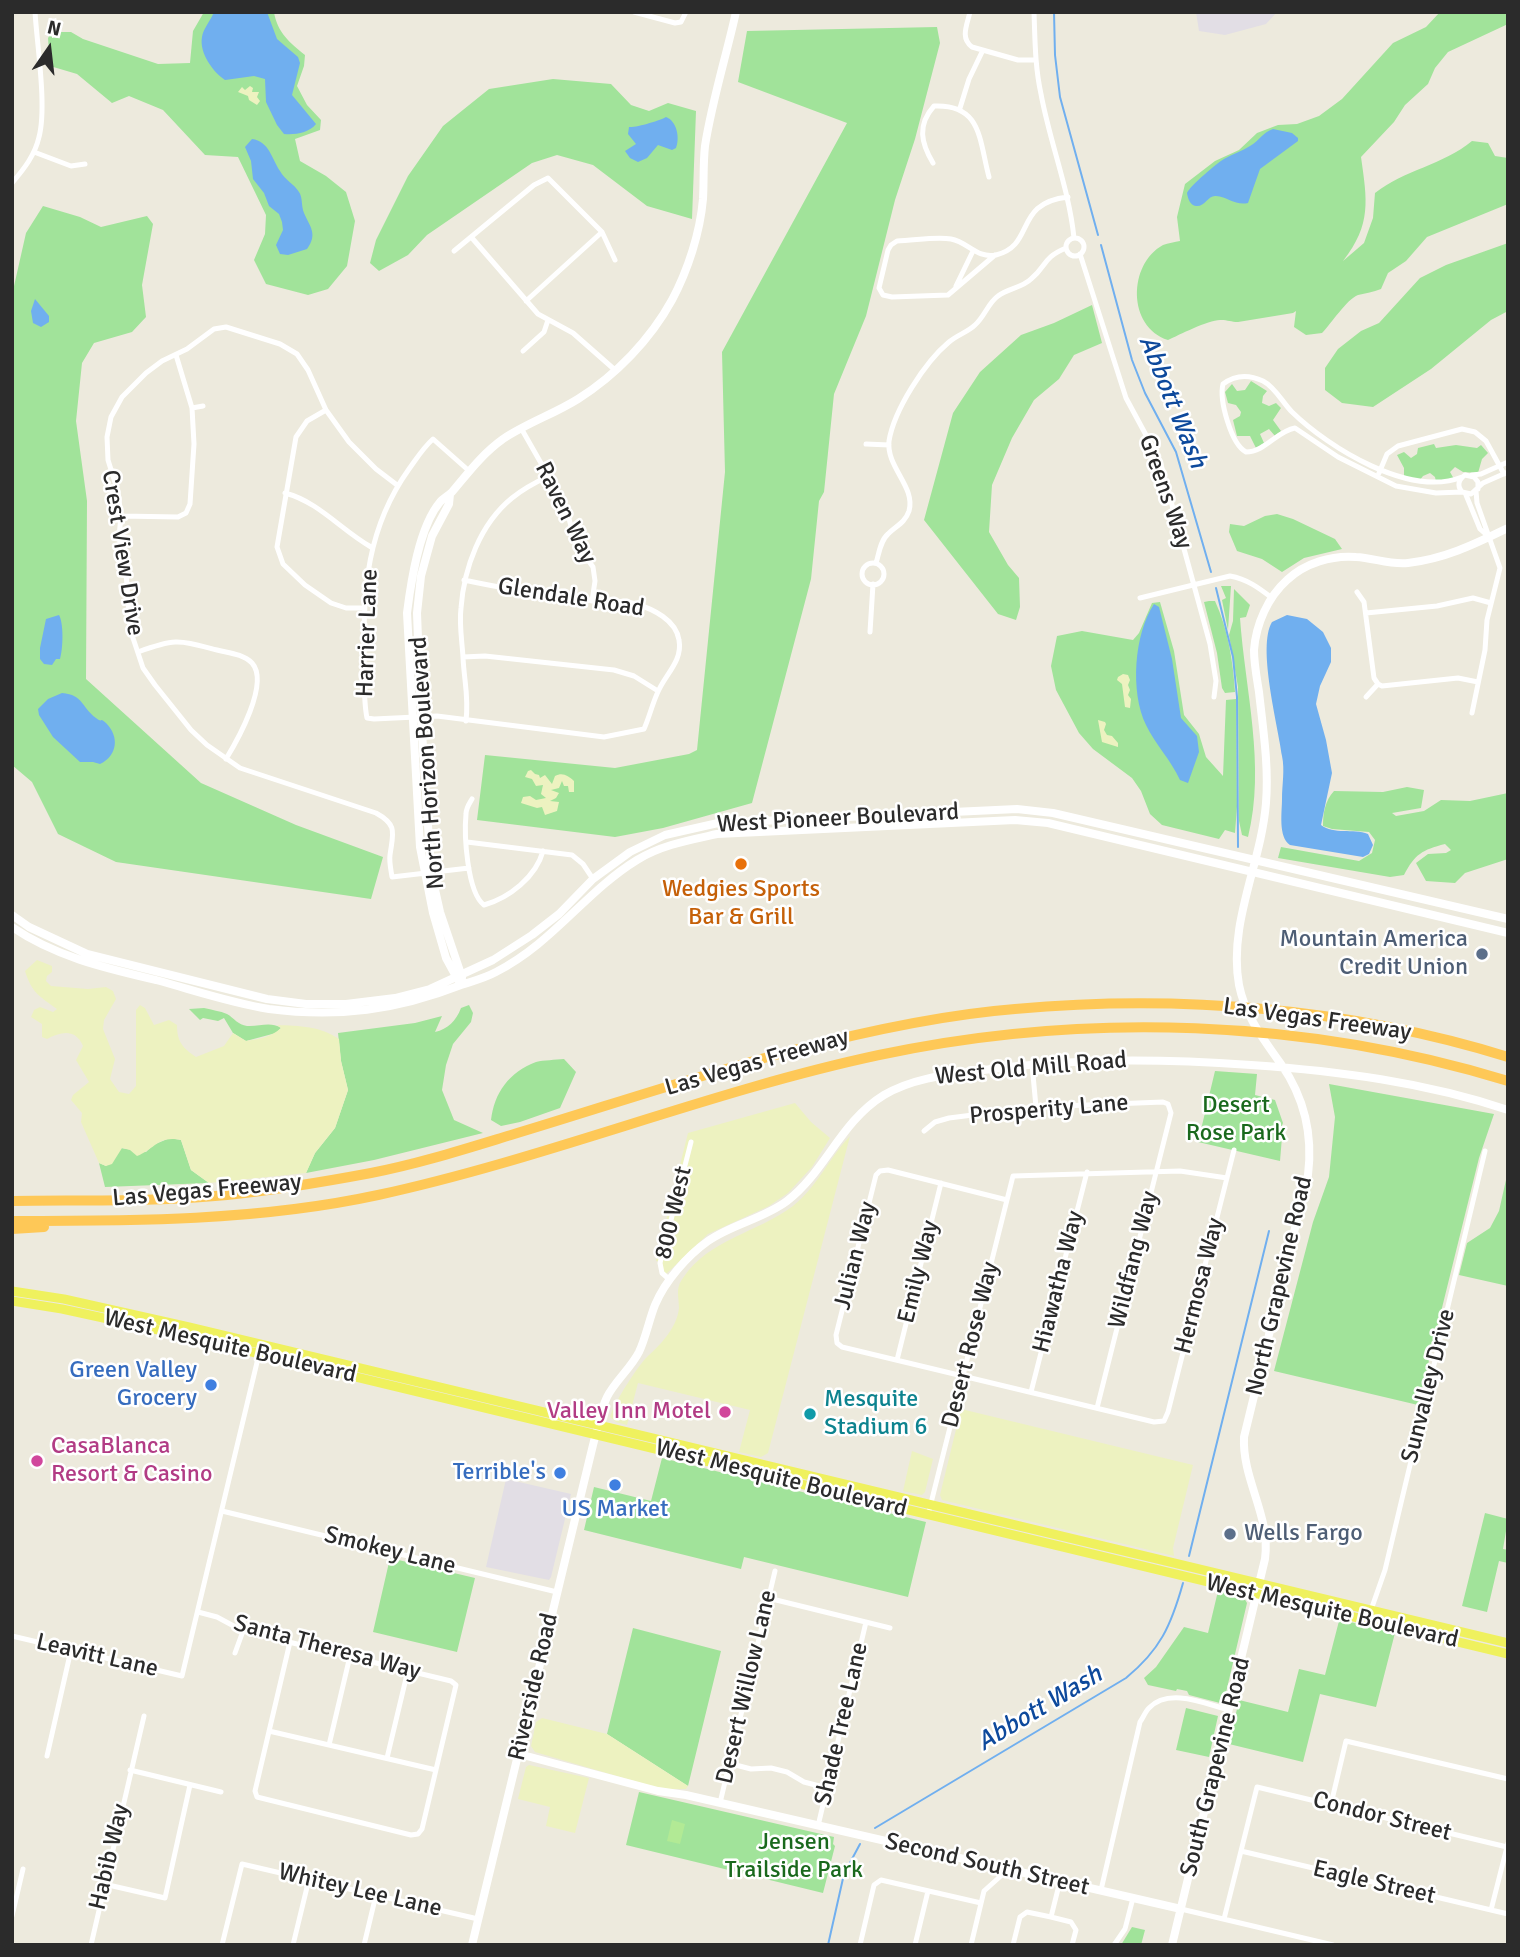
<!DOCTYPE html>
<html>
<head>
<meta charset="utf-8">
<style>
  body { margin:0 }
  #map { position:relative; width:1520px; height:1957px; overflow:hidden; background:#edeadd; font-family:Signika,sans-serif }
  canvas { display:block }
  .frame { position:absolute; inset:0; border:14px solid #2b2b2b; pointer-events:none }
  .north { position:absolute; left:14px; top:14px; width:70px; height:70px; -webkit-text-stroke:5px #fff; paint-order:stroke; rotate:14deg; font-size:19px; font-weight:700; line-height:28px; text-align:center; color:#2b2b2b }
  .north::after { content:''; display:block; margin:auto; width:24px; height:32px; background:#2b2b2b; clip-path:polygon(50% 0,100% 100%,50% 72%,0 100%) }
</style>
</head>
<body>
<div id="map">
<canvas width="1520" height="1957"></canvas>
<div class="frame"></div>
<div class="north">N</div>
</div>
<script>
const c = document.querySelector('canvas').getContext('2d');
c.lineJoin = 'round';
function paint(path, color) { c.fillStyle = color; c.fill(path, 'evenodd'); }
function strokePath(path, color, width, dash) { c.strokeStyle = color; c.lineWidth = width; c.lineCap = dash ? 'butt' : 'round'; c.setLineDash(dash || []); c.stroke(path); }
function drawText(font, color, halo, rows, align = 'center') {
  c.font = font + ' Signika,sans-serif'; c.lineWidth = 5; c.setLineDash([]); c.textBaseline = 'middle'; c.strokeStyle = halo; c.fillStyle = color; for (const [text, x, y, turn = 0] of rows) {
    c.save(); c.translate(x, y); c.rotate((+turn || 0) * Math.PI / 180); c.textAlign = isNaN(turn) ? turn : align; if (halo) c.strokeText(text, 0, 0); c.fillText(text, 0, 0); c.restore();
  }
}
const industrial = new Path2D(`
  M1196,12H1277L1266,24L1225,35L1199,31Z
  M506,1479L571,1494L551,1577L549,1580L486,1567Z`);
const green = new Path2D(`
  M204,12H274C277,32 290,43 305,55L304,66L297,86L307,105L321,120L320,130L295,139L300,161L326,176L346,192L355,221L347,266L328,289L308,295L266,284L254,260L265,234L266,215L238,157L205,155L163,110L129,96L112,103L77,74L50,66L48,38L52,32H71L83,39L158,64L190,63L193,31Z
  M1440,12H1508V24L1448,52L1435,68L1428,84L1405,105L1394,122L1361,157C1367,200 1372,224 1343,261L1364,243L1373,218L1375,193C1404,170 1443,165 1472,141L1488,143L1495,156L1508,158V204L1427,237L1406,261L1388,273L1381,289C1373,292 1366,293 1358,295C1347,299 1331,324 1322,333L1306,335L1294,327L1296,311L1293,313L1238,322C1231,322 1228,320 1221,320C1210,319 1179,335 1168,340C1127,327 1128,264 1163,245C1168,243 1175,242 1180,241L1177,217L1185,184L1215,161L1239,150L1257,133L1278,125L1297,124L1319,116L1342,99L1393,43L1426,27Z
  M937,27L940,43L915,139L895,200L866,316L834,394L824,492L819,501L811,579L752,803L663,828L615,837L477,820L485,755L615,768L689,754L697,750L725,472L722,352L847,123L738,82L747,31Z
  M553,79L611,84L631,105L649,111L668,103L696,111L692,219L647,206L593,165L557,155L532,163L427,235L408,255L379,271L370,263L376,240L408,176L443,126L489,89Z
  M43,206L80,217L101,227L147,216L153,224L142,285L146,317L132,332L94,343L82,363L76,421L87,501L86,679L201,783L296,825L383,857L371,899L116,862L58,834L32,782L12,765V295L26,233Z
  M1508,243V311L1491,320L1431,369L1373,407L1342,403L1325,390V368L1338,349L1361,331L1379,323L1420,278L1446,265Z
  M1092,305L1102,343L1074,355L1059,379L1034,400L1012,438L992,485L989,532L1008,565L1019,578L1020,607L1016,620L998,614L924,520L953,413L980,372L1021,335L1054,323Z
  M1251,381L1267,391L1263,396L1262,403L1269,406L1276,403L1281,408L1273,420L1281,431L1275,436L1269,429L1260,434L1264,443L1256,448L1250,436H1237L1233,420L1240,416L1241,412L1236,405L1228,403L1225,392L1232,384L1237,391L1245,390Z
  M1434,444L1436,448L1456,445L1477,448L1481,445L1488,453L1482,459L1478,473L1463,472L1455,467L1450,472L1454,479L1436,482L1435,477L1430,473L1423,476L1420,480L1404,477V468L1397,455L1404,452L1411,458L1417,454L1418,448Z
  M1277,514L1293,519L1335,539L1342,549L1304,558L1282,572L1262,559L1237,551L1229,532L1230,524L1244,526L1265,516Z
  M1221,586H1231L1228,630L1222,600L1226,598Z
  M1234,589L1250,605L1246,617L1240,618C1245,690 1266,766 1248,837L1242,835L1239,821L1238,687L1229,635L1233,621Z
  M1209,601H1215C1228,629 1233,661 1235,692L1225,693L1222,688L1217,653L1204,602Z
  M1160,602L1174,651L1184,715L1199,734L1206,757L1223,776L1226,700L1236,699L1237,807L1235,833L1225,830L1219,839L1162,825L1150,814L1141,791L1132,778L1093,749L1079,733L1056,690L1051,666L1057,636L1082,631L1133,640L1139,633L1152,603Z
  M1407,787L1424,790L1421,808L1392,813L1396,816L1424,811L1441,800L1470,801L1508,793V859L1465,873L1455,883L1426,881L1416,863L1428,854L1446,853L1451,850L1445,844C1422,850 1415,854 1404,875L1390,877L1278,858L1281,847L1359,861L1372,853L1375,840L1369,832L1332,829L1323,826C1323,813 1325,801 1334,791L1383,792Z
  M469,1005L473,1013L471,1022L453,1044L446,1065L442,1090L454,1120L483,1133L374,1160L306,1173L315,1153L335,1128L348,1090L341,1061L338,1033L415,1023L442,1016L435,1032C448,1029 456,1021 461,1008Z
  M204,1008C212,1010 220,1011 227,1014C234,1018 238,1025 247,1026C259,1027 270,1021 281,1028L276,1033L246,1041L233,1033L224,1018L218,1021L203,1018L200,1020L189,1009Z
  M564,1059L576,1072L560,1108L520,1122L501,1126L491,1120C494,1093 509,1072 536,1062C544,1060 555,1060 564,1059Z
  M1215,1071L1257,1074L1255,1095L1275,1100L1283,1123L1280,1131L1282,1137L1280,1161L1198,1142Z
  M1329,1084L1494,1114L1479,1158L1418,1405L1274,1371L1313,1222L1329,1177L1335,1117Z
  M170,1138L181,1140L191,1170L209,1183L105,1187L99,1163L106,1166L121,1148L146,1152L153,1145Z
  M1508,1171V1286L1459,1275L1467,1243L1490,1228L1499,1211Z
  M662,1458L926,1522L908,1597L744,1557L741,1569L584,1530L594,1487L651,1501Z
  M1485,1513L1508,1519L1503,1549L1508,1550V1563L1499,1561L1487,1612L1462,1606Z
  M390,1558L475,1578L457,1652L373,1632Z
  M1218,1591L1244,1598L1247,1603L1224,1701L1220,1703L1189,1695L1187,1691L1177,1689L1176,1691L1148,1685L1144,1678L1156,1667L1184,1627L1208,1633Z
  M1342,1620L1395,1633L1376,1707L1320,1694L1303,1762L1229,1744L1239,1700L1288,1712L1299,1669L1325,1675L1339,1621Z
  M633,1628L721,1651L688,1786L607,1734Z
  M1186,1708L1218,1716L1209,1757L1176,1750Z
  M639,1792L834,1837L833,1844L835,1846L823,1893L626,1845Z
  M1132,1927L1145,1930L1141,1945H1121Z`);
const sand = new Path2D(`
  M250,86L253,88L252,92H259L257,97L260,101L257,105L249,100L248,96L238,92L242,87L245,90Z
  M1123,674L1128,675L1130,680L1128,685L1130,690L1128,695L1131,699L1130,708L1125,707L1122,684L1117,680L1118,677Z
  M1098,720L1105,722L1106,724L1104,730L1107,735L1112,736L1118,743V747L1102,742Z
  M531,770L535,774L539,775L540,778L545,775L552,784L555,776C563,772 568,776 574,781V792H569L568,786H564L562,781L559,788L551,790L559,793L556,798L550,801L559,802L557,811L545,815L542,807L537,808L521,803L523,797L530,796L536,800L546,798L541,794L543,785L536,786L532,779L525,777L528,771Z
  M37,960L52,966V972L47,976L46,981L51,986L88,989L106,987L113,991L116,999L104,1020L103,1029L115,1059L110,1079L119,1092L129,1094L136,1086V1010L140,1005L145,1008L154,1025L169,1020L177,1025C177,1042 183,1048 196,1057L224,1046L233,1033L246,1041C258,1039 272,1037 281,1028L277,1025C300,1026 320,1026 339,1039L341,1061L348,1090L335,1128L315,1153L306,1173L209,1183L191,1170L181,1140C158,1135 155,1149 137,1156L130,1150L122,1148L112,1164L106,1166L99,1163L81,1122L82,1113L71,1100L73,1095L89,1082L76,1060L83,1046C75,1028 61,1032 47,1039L42,1037V1024L31,1017L34,1010L40,1007L53,1012L57,1009C39,996 32,993 25,971Z
  M795,1103L811,1122L830,1138L812,1167L788,1193L769,1206L708,1234L664,1276L662,1262L656,1261L688,1133Z
  M850,1136L768,1453L761,1457L739,1452L750,1410L638,1383L627,1425L616,1422L610,1417L611,1414C615,1402 638,1365 648,1356C654,1350 660,1345 666,1337C672,1329 678,1319 679,1308C679,1296 675,1289 683,1278C709,1239 757,1233 793,1206C817,1187 829,1158 850,1136Z
  M961,1409L1193,1465L1173,1548L1174,1556L942,1500L940,1495Z
  M912,1451L933,1459L925,1492L922,1495L903,1491Z
  M542,1718L607,1734L688,1786L686,1789H661L535,1752L531,1746L536,1722Z
  M529,1765L589,1778L575,1833L546,1826L550,1807L518,1799L526,1767Z`);
const pitch = new Path2D(`
  M672,1820L685,1824L680,1844L667,1841Z`);
const water = new Path2D(`
  M214,12H267L277,39L298,57L300,63L292,95L316,124C309,133 295,135 284,134L277,125L266,102L265,79L254,76L225,80C213,72 199,53 202,37C203,29 211,20 214,12Z
  M666,117C677,121 680,138 676,148L672,150L658,145L647,158L638,162L630,158L625,151L636,144L628,134L629,127C635,128 662,120 666,117Z
  M1273,129L1292,133L1298,138V141L1260,169L1248,203C1236,206 1228,197 1216,196C1208,195 1205,207 1196,206C1190,205 1188,199 1187,193C1190,186 1217,163 1224,159C1233,154 1242,151 1250,146C1259,141 1263,132 1273,129Z
  M252,139C269,141 272,159 280,171C285,180 294,184 299,192C303,198 301,206 304,213C310,227 318,234 307,249L288,255L280,254L276,245L283,230L282,222L279,214L269,206L264,193L253,179L251,161L245,147Z
  M35,299L49,316V322L41,327L33,323L31,311Z
  M1154,604L1159,607L1172,659L1181,718L1197,736L1199,752L1188,783L1180,780C1171,760 1155,744 1146,725C1130,692 1134,634 1154,604Z
  M59,615C64,624 63,649 60,659H56L52,665L44,664L40,659V648L46,619Z
  M1287,615L1307,619L1323,632L1331,648V662L1320,686L1316,704L1326,740L1332,773L1321,825C1334,835 1353,828 1368,834L1373,845L1369,854L1363,857L1290,845C1278,837 1282,812 1282,799C1282,785 1285,770 1282,756C1278,725 1257,647 1272,622Z
  M62,693C84,695 81,707 96,718C104,724 98,716 106,723C120,737 117,756 100,764L93,762H80L53,737L39,715L38,709L48,699Z`);
const stream = new Path2D(`
  M1054,12L1055,55L1060,97L1098,235
  M1101,245L1132,360L1145,393L1176,452L1211,572
  M1216,588L1233,657L1237,697L1238,847
  M1189,1556L1269,1231
  M875,1828L1126,1678C1160,1650 1171,1626 1183,1583
  M828,1945L844,1874L860,1844`);
const street = new Path2D(`
  M634,12L675,23L681,22L686,12
  M970,12C967,25 960,38 972,47L1018,60H1035
  M1034,12C1035,40 1035,67 1041,94C1050,143 1069,189 1074,238
  M960,108L969,79L983,50
  M34,152L71,166L85,164
  M933,163C921,143 917,125 934,106C982,104 979,140 989,177
  M12,183C24,169 35,155 39,137C47,107 37,45 35,12
  M472,238L538,314L573,333L615,370
  M1066 247a9 9 0 1 1 18 0a9 9 0 1 1-18 0Z
  M454,251L534,185L548,178L602,232L615,260
  M1080,254L1126,398L1160,461L1210,644L1216,681L1214,697
  M995,255L948,295L892,297L883,295L879,288L888,250L891,245L897,241C913,241 935,236 951,239C968,242 977,259 996,255C1036,245 1013,203 1068,197
  M956,286L973,251
  M526,301L602,232
  M523,351L544,332L548,320
  M192,408L203,406
  M326,410L307,421L296,437L277,547L283,564L305,585L331,603L346,608H363
  M521,428L566,507L575,542L593,567L595,581L592,601
  M866,444L889,445
  M1379,473L1387,454L1398,446L1462,429L1475,432L1486,441L1504,474
  M1472,475L1481,474L1508,462
  M397,485L376,469L349,442L326,410L308,370L297,354L280,344L226,327L214,329L187,349L162,361L146,373L122,397L111,417L107,437L108,460L118,492L121,516L119,537L126,572L130,629L143,668L155,685L191,730L207,745L240,768L376,813C398,825 393,833 390,855C389,862 391,870 392,877L469,868
  M1478,489V482L1474,477L1465,475C1458,480 1457,486 1462,492L1471,494L1483,483L1508,472
  M1462,492L1436,493L1396,486L1338,457L1295,428C1277,431 1265,452 1246,452C1231,444 1219,400 1223,384C1235,375 1248,374 1263,381C1275,387 1283,403 1292,412C1329,448 1410,498 1462,477
  M285,493C319,502 341,530 371,547
  M1466,495L1480,529L1489,537
  M121,516L178,517L186,513L190,504L194,444L192,408L176,355
  M876,563C879,554 880,541 888,534C896,526 905,523 909,511C916,487 886,467 889,441C894,410 925,362 949,342C957,335 968,332 975,325C985,316 988,303 998,296C1008,288 1022,288 1031,279C1047,266 1042,258 1066,248
  M862 574a11 11 0 1 1 22 0a11 11 0 1 1-22 0Z
  M464,580C505,589 546,595 587,600C603,602 621,600 636,604C653,609 676,620 679,640C683,662 664,675 657,694C652,705 649,718 644,729L604,737L437,716L374,719L367,718C363,699 365,678 364,658C363,588 367,528 409,469C417,458 423,448 433,439L468,470
  M1357,592L1364,602L1374,678L1378,684L1366,697
  M1140,598L1230,576C1247,579 1259,588 1272,598
  M1366,613L1437,606L1473,598L1491,603
  M870,632L873,584
  M138,652C176,638 178,640 217,650C229,653 243,654 252,663C270,683 237,741 226,759
  M463,657L485,656L614,670L634,676L658,691
  M1378,684L1382,686L1458,678L1478,682
  M1472,713L1485,650L1487,620L1500,568L1477,503L1476,491
  M466,721C469,696 464,681 463,657C462,641 459,624 461,608C464,568 480,524 512,498C523,489 536,482 549,476
  M472,799C469,804 466,808 466,814C464,835 467,892 484,905C509,898 536,877 543,851
  M467,842L572,855L583,864L593,879
  M1032,1064L1036,1107
  M924,1131L935,1122L949,1118L1036,1107L1163,1102L1168,1104L1171,1113L1097,1408
  M1007,1200L888,1170L880,1171L876,1175L836,1335L837,1343L842,1347L1154,1422L1164,1421L1168,1412L1234,1150
  M670,1280L662,1273L660,1263L691,1142
  M897,1360L941,1183
  M1031,1392L1087,1172
  M222,1511L557,1592
  M928,1515L1013,1176L1180,1171L1227,1178
  M768,1598L890,1628
  M1371,1610L1385,1570L1485,1151
  M198,1612L217,1617L243,1631L451,1681L456,1685L422,1829L418,1834L411,1835L257,1797L255,1791L290,1642
  M12,1636L182,1676L259,1354
  M235,1653L243,1631
  M269,1731L436,1770
  M329,1745L350,1656
  M47,1756L71,1650
  M387,1758L408,1670
  M728,1763L751,1769L771,1768L787,1772L804,1782L827,1788
  M130,1770L221,1792
  M720,1803L775,1571
  M1331,1804L1346,1741L1508,1779
  M818,1826L866,1622
  M1241,1851L1508,1914
  M1060,1881L1051,1917L1071,1922L1076,1930L1072,1945
  M104,1884L165,1898L190,1785
  M1101,1890L1140,1722C1143,1718 1145,1712 1149,1708C1169,1687 1206,1704 1229,1710
  M1181,1909L1333,1945
  M1491,1910L1508,1843
  M12,1916L23,1869
  M1224,1919L1257,1787L1507,1847
  M91,1945L144,1716
  M222,1945L242,1864L478,1919
  M293,1945L309,1879
  M364,1945L376,1895
  M860,1945L874,1885L881,1880L981,1903
  M915,1945L928,1891
  M971,1945L984,1891L1003,1874L1005,1869
  M1013,1945L1020,1917L1027,1912L1051,1917
  M1114,1945L1125,1929L1133,1898`);
const secondary = new Path2D(`
  M450,494L449,504L432,536L421,576L417,613L421,716L431,872L440,912L462,977
  M12,915L29,927L87,954L267,999L306,1004H346L395,998L430,989L493,960L532,935L559,914L593,879L630,852L665,835L718,823L1017,809L1053,813L1508,919
  M12,927C56,957 105,968 156,980C193,990 231,1003 269,1009C338,1018 397,1010 461,985C473,981 485,978 496,972C553,943 585,892 637,860C661,845 690,840 717,834L1015,820L1048,823L1508,933
  M458,980L446,958L433,913L420,847L407,613C411,581 419,527 440,502C443,498 448,496 452,492C468,473 482,454 503,439C527,423 554,414 578,399C616,375 650,340 672,300C688,270 700,233 703,199C704,182 703,164 705,146C712,101 726,57 736,12
  M519,1754L658,1791L686,1795L1181,1909
  M472,1945L593,1445C597,1430 600,1411 607,1397C615,1381 631,1368 639,1352C646,1337 649,1320 655,1305C665,1281 687,1256 708,1241C732,1224 763,1219 787,1201C826,1171 840,1122 884,1095C916,1076 955,1074 991,1069C1079,1058 1163,1059 1251,1065C1338,1071 1425,1082 1508,1110
  M1172,1945L1265,1559C1271,1516 1242,1480 1244,1437L1308,1175C1313,1135 1304,1097 1281,1064C1264,1040 1245,1016 1239,985C1228,923 1261,865 1266,803C1269,766 1263,729 1259,692C1257,679 1254,664 1254,650C1256,624 1268,597 1287,580C1305,563 1332,555 1356,557C1374,558 1390,565 1408,563C1445,559 1475,544 1508,528`);
const primary = new Path2D(`
  M12,1291L64,1299L189,1327L1508,1643
  M12,1301L62,1309L177,1334L1508,1654`);
const highway = new Path2D(`
  M12,1201C83,1200 156,1202 227,1195C275,1190 323,1182 371,1173C418,1164 465,1149 511,1135C604,1107 696,1076 790,1051C863,1032 939,1015 1015,1009C1179,994 1351,1008 1508,1057
  M12,1221C134,1221 258,1221 378,1195C548,1158 710,1091 879,1055C1086,1011 1306,1019 1508,1081
  M12,1229L44,1227`);
const markers = [
  [741,864,7,"#e8710a"],
  [1482,954,7,"#5c6f8a"],
  [211,1385,7,"#3f7fe0"],
  [725,1412,7,"#d1479c"],
  [810,1414,7,"#0f9aa8"],
  [37,1461,7,"#d1479c"],
  [560,1473,7,"#3f7fe0"],
  [615,1485,7,"#3f7fe0"],
  [1230,1534,7,"#5c6f8a"]
];
const streetNames = [
  ["Greens Way",1165,492,71],
  ["Raven Way",565,513,64],
  ["Crest View Drive",122,553,81],
  ["Glendale Road",571,598,9],
  ["Harrier Lane",368,633,-88],
  ["North Horizon Boulevard",428,763,-94],
  ["West Pioneer Boulevard",838,819,-3],
  ["Las Vegas Freeway",1317,1020,8],
  ["Las Vegas Freeway",757,1063,-16],
  ["West Old Mill Road",1031,1069,-5],
  ["Prosperity Lane",1049,1110,-5],
  ["Las Vegas Freeway",207,1191,-5],
  ["800 West",674,1213,-77],
  ["Julian Way",856,1256,-76],
  ["Wildfang Way",1134,1260,-76],
  ["Emily Way",919,1272,-76],
  ["Hiawatha Way",1059,1282,-76],
  ["Hermosa Way",1200,1286,-76],
  ["North Grapevine Road",1280,1286,-77],
  ["Desert Rose Way",971,1345,-76],
  ["West Mesquite Boulevard",230,1347,13],
  ["Sunvalley Drive",1429,1386,-76],
  ["West Mesquite Boulevard",781,1479,14],
  ["Smokey Lane",390,1551,14],
  ["West Mesquite Boulevard",1332,1612,13],
  ["Santa Theresa Way",327,1648,15],
  ["Leavitt Lane",97,1656,13],
  ["Riverside Road",534,1687,-77],
  ["Desert Willow Lane",747,1687,-77],
  ["Shade Tree Lane",842,1724,-77],
  ["South Grapevine Road",1216,1767,-76],
  ["Condor Street",1382,1817,14],
  ["Habib Way",110,1857,-77],
  ["Second South Street",987,1865,13],
  ["Eagle Street",1374,1883,13],
  ["Whitey Lee Lane",360,1891,13]
];
const foodNames = [
  ["Wedgies Sports",741,890],
  ["Bar & Grill",741,918]
];
const serviceNames = [
  ["Mountain America",1468,940],
  ["Credit Union",1468,968],
  ["Wells Fargo",1244,1534,"left"]
];
const parkNames = [
  ["Desert",1236,1106],
  ["Rose Park",1236,1134],
  ["Jensen",794,1843],
  ["Trailside Park",794,1871]
];
const shopNames = [
  ["Green Valley",197,1371],
  ["Grocery",197,1399],
  ["Terrible's",546,1473],
  ["US Market",615,1510,"center"]
];
const cultureNames = [
  ["Mesquite",824,1400],
  ["Stadium 6",824,1428]
];
const hotelNames = [
  ["Valley Inn Motel",711,1412],
  ["CasaBlanca",51,1447,"left"],
  ["Resort & Casino",51,1475,"left"]
];
const waterNames = [
  ["Abbott Wash",1172,402,68],
  ["Abbott Wash",1040,1709,-31]
];
paint(industrial, '#e2dee5');
paint(green, '#a1e39a');
paint(sand, '#edf2c0');
paint(pitch, '#b2ea95');
paint(water, '#70afef');
strokePath(stream, '#70afef', 2);
strokePath(street, '#fff', 5);
strokePath(secondary, '#fff', 8);
strokePath(primary, '#eff15e', 9);
strokePath(highway, '#fec857', 10);
for (const [x, y, r, color] of markers) { const dot = new Path2D(); dot.arc(x, y, r, 0, 2 * Math.PI); c.fillStyle = color; c.fill(dot); strokePath(dot, '#fff', 2.5); }
drawText('24px', '#2b2b2b', '#fff', streetNames);
drawText('24px', '#c56008', '#fff', foodNames);
drawText('24px', '#4e5e75', '#fff', serviceNames, 'right');
drawText('24px', '#1a691d', '#fff', parkNames);
drawText('24px', '#366cbe', '#fff', shopNames, 'right');
drawText('24px', '#0d838f', '#fff', cultureNames, 'left');
drawText('24px', '#b23c85', '#fff', hotelNames, 'right');
drawText('italic 26px', '#0d499c', '#fff', waterNames);
</script>
</body>
</html>
